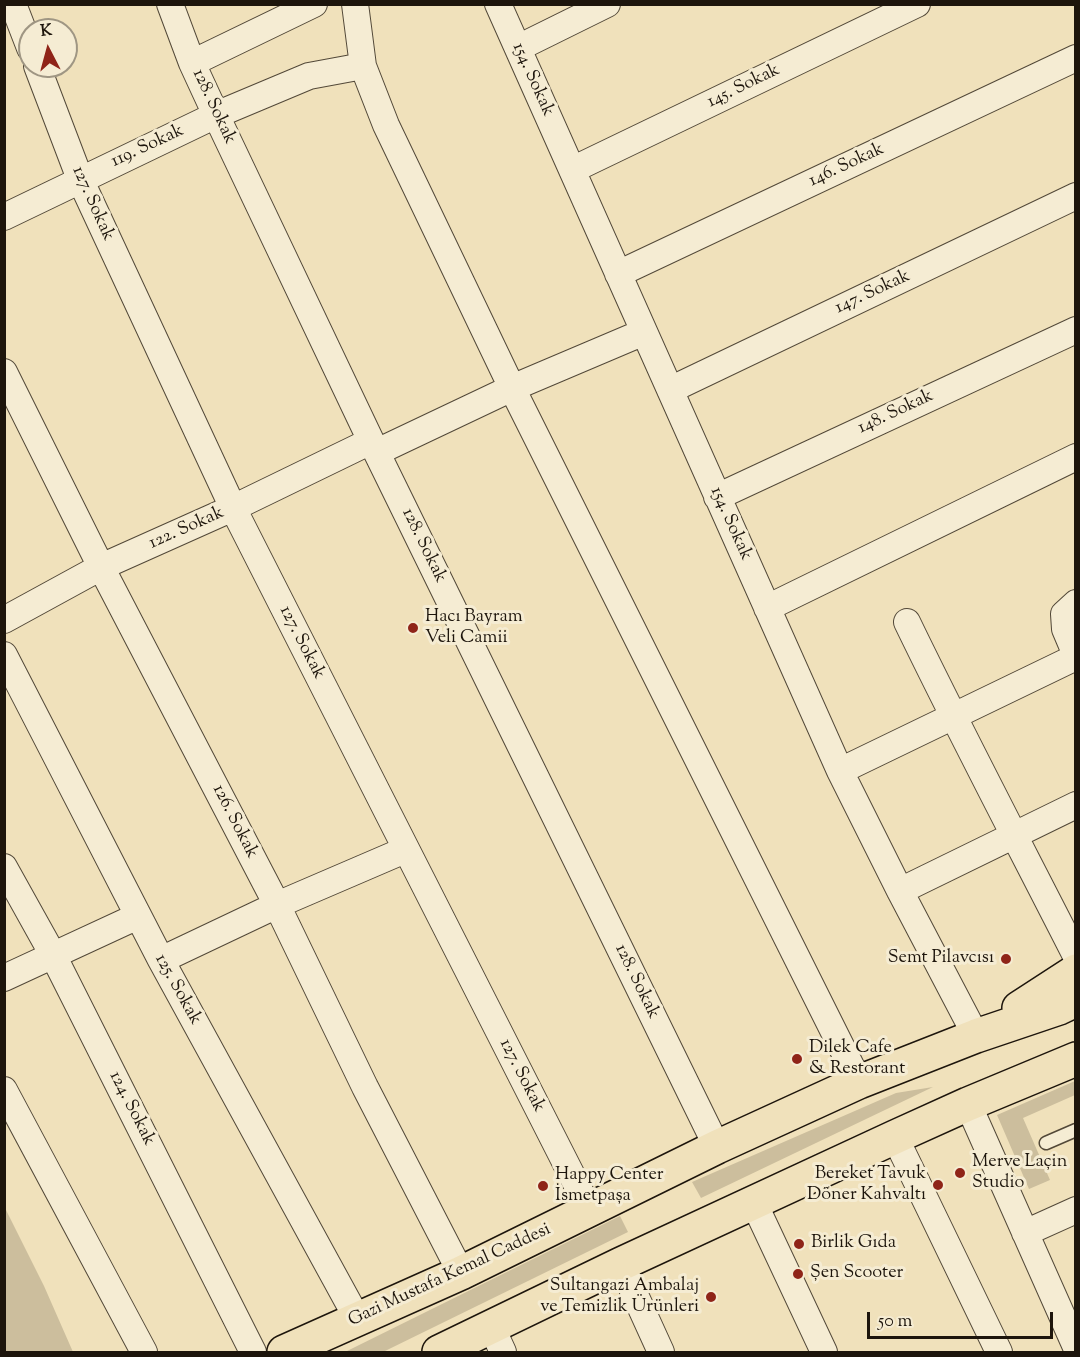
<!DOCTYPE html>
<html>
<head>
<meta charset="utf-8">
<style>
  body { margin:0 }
  #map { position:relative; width:1080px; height:1357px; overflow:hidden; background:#f0e1bb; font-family:"Sorts Mill Goudy",serif }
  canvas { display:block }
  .frame { position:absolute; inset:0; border:6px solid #1d150c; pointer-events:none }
  .north { position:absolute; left:18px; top:18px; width:60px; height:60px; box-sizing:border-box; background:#f5ecd3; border:2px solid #9f9683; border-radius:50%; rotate:354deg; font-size:16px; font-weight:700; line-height:24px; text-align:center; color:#1d150c }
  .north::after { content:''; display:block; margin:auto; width:21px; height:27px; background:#8f2418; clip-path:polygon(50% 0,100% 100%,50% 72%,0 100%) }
  .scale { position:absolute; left:867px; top:1312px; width:186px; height:27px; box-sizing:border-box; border:3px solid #1d150c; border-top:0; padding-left:8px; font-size:18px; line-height:21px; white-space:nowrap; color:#1d150c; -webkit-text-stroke:4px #f5ecd3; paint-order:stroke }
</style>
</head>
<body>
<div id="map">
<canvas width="1080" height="1357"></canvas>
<div class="frame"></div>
<div class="north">K</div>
<div class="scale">50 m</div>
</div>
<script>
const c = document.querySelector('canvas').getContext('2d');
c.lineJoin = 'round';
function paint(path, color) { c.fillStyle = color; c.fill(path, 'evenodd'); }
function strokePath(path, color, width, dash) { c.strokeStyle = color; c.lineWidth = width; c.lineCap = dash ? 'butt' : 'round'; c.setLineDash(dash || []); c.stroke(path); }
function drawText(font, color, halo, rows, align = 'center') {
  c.font = font + ' "Sorts Mill Goudy",serif'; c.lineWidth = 6; c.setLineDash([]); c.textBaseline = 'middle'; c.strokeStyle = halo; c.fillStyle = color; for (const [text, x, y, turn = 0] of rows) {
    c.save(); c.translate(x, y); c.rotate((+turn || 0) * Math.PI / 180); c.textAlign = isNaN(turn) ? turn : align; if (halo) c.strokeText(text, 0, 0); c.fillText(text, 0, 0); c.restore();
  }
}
const green = new Path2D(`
  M1075,1081V1095L1023,1118L1050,1180L1029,1189L997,1115Z
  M933,1087L701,1198L692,1182L896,1093Z
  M5,1208L44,1286L73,1352H5Z
  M620,1216L628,1232L383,1352H345Z`);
const lane = new Path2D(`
  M1046,1143L1076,1130`);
const street = new Path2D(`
  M13,4L30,48
  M170,4L192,63L216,115L371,441L717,1147
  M355,4L363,66L386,125L512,388L859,1082
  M498,4L840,771L900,891L976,1036
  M518,48L607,4
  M192,63L314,4
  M37,66L80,179L233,508L589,1209
  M572,170L917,4
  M4,217L216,115L309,76L363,66
  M618,274L1076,58
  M4,372L101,567L277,905L365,1087L461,1273
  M670,390L1076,196
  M377,452L512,388L644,332
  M717,497L1076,330
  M1076,603L1064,614L1065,629L1076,655
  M767,608L1076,457
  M4,620L101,567L233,508L371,441
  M907,622C961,734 1019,844 1076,956
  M4,655L161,960L358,1320
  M840,771L1076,657
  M4,867L53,955L253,1352
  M900,891L1076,805
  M161,960L277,905L405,850
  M4,978L138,916
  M4,1090L144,1352
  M968,1104L1076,1347
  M895,1137L999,1352
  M754,1203L824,1352
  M1025,1233L1076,1210
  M621,1264L661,1352
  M492,1328L503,1352`);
const primary = new Path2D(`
  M1019,1008L1076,971
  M284,1352L461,1273L717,1147L859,1082L976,1036L1059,1008L1076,1000
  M439,1352L621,1264L895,1137L968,1104L1076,1059`);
const markers = [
  [413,628,6,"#8f2418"],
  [1006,959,6,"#8f2418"],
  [797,1059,6,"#8f2418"],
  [960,1173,6,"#8f2418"],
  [938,1185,6,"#8f2418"],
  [543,1186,6,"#8f2418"],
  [799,1244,6,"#8f2418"],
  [798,1274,6,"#8f2418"],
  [711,1297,6,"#8f2418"]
];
const streetNames = [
  ["154. Sokak",532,80,66],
  ["145. Sokak",744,87,-26],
  ["128. Sokak",213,107,65],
  ["119. Sokak",148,147,-25],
  ["146. Sokak",847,166,-25],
  ["127. Sokak",92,204,66],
  ["147. Sokak",873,293,-25],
  ["148. Sokak",896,413,-25],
  ["154. Sokak",730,524,66],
  ["122. Sokak",187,529,-24],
  ["128. Sokak",423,546,64],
  ["127. Sokak",301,643,63],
  ["126. Sokak",234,822,63],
  ["128. Sokak",636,982,64],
  ["125. Sokak",177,990,61],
  ["127. Sokak",521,1076,63],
  ["124. Sokak",131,1109,63],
  ["Gazi Mustafa Kemal Caddesi",450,1276,-25]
];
const poiNames = [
  ["Hacı Bayram",425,618],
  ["Veli Camii",425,639],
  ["Semt Pilavcısı",994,959,"right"],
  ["Dilek Cafe",809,1049],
  ["& Restorant",809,1070],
  ["Merve Laçin",972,1163],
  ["Studio",972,1184],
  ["Bereket Tavuk",926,1175,"right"],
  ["Döner Kahvaltı",926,1196,"right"],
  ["Happy Center",555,1176],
  ["İsmetpaşa",555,1197],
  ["Birlik Gıda",811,1244],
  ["Şen Scooter",810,1274],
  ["Sultangazi Ambalaj",699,1287,"right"],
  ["ve Temizlik Ürünleri",699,1308,"right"]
];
paint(green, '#ccbe9d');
strokePath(lane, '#524838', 15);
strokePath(street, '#524838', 28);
strokePath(primary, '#1d150c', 36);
strokePath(lane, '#f5ecd3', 12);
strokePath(street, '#f5ecd3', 26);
strokePath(primary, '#f0e1bb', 33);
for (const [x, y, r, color] of markers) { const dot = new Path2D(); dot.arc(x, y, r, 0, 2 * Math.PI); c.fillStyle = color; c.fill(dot); strokePath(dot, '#f5ecd3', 2); }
drawText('18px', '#1d150c', '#f5ecd3', streetNames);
drawText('18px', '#1d150c', '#f5ecd3', poiNames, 'left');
</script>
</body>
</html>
